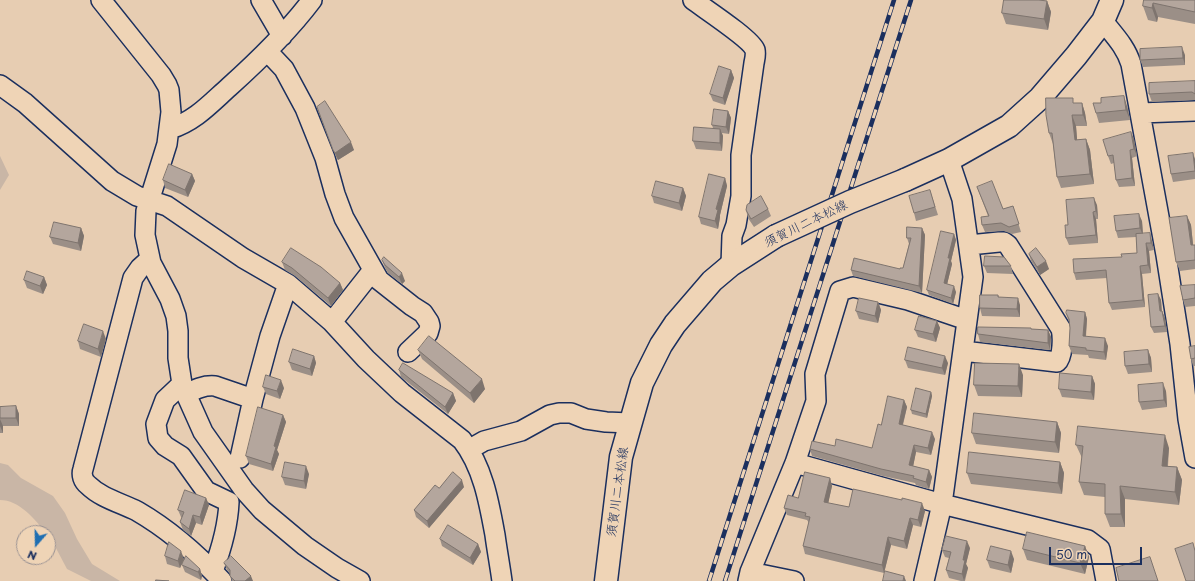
<!DOCTYPE html>
<html>
<head>
<meta charset="utf-8">
<style>
  body { margin:0 }
  #map { position:relative; width:1195px; height:581px; overflow:hidden; background:#e7cdb2; font-family:"Playpen Sans",sans-serif }
  canvas { display:block }
  .north { position:absolute; left:16px; top:525px; width:40px; height:40px; box-sizing:border-box; background:#efd4b6; border:1px solid #9a9293; border-radius:50%; rotate:200deg; font-size:11px; font-weight:700; line-height:16px; text-align:center; color:#1b2f5e }
  .north::after { content:''; display:block; margin:auto; width:14px; height:18px; background:#1f6fb2; clip-path:polygon(50% 0,100% 100%,50% 72%,0 100%) }
  .scale { position:absolute; left:1049px; top:547px; width:93px; height:18px; box-sizing:border-box; border:2px solid #1b2f5e; border-top:0; padding-left:5px; font-size:12px; line-height:14px; white-space:nowrap; color:#1b2f5e; -webkit-text-stroke:3px #efd4b6; paint-order:stroke }
</style>
</head>
<body>
<div id="map">
<canvas width="1195" height="581"></canvas>
<div class="north">N</div>
<div class="scale">50 m</div>
</div>
<script>
const c = document.querySelector('canvas').getContext('2d');
c.lineJoin = 'round';
function paint(path, color) { c.fillStyle = color; c.fill(path, 'evenodd'); }
function strokePath(path, color, width, dash) { c.strokeStyle = color; c.lineWidth = width; c.lineCap = dash ? 'butt' : 'round'; c.setLineDash(dash || []); c.stroke(path); }
function drawText(font, color, halo, rows, align = 'center') {
  c.font = font + ' "Playpen Sans","Klee One",sans-serif'; c.lineWidth = 4; c.setLineDash([]); c.textBaseline = 'middle'; c.strokeStyle = halo; c.fillStyle = color; for (const [text, x, y, turn = 0] of rows) {
    c.save(); c.translate(x, y); c.rotate((+turn || 0) * Math.PI / 180); c.textAlign = isNaN(turn) ? turn : align; if (halo) c.strokeText(text, 0, 0); c.fillText(text, 0, 0); c.restore();
  }
}
const green = new Path2D(`
  M0,156L9,175L0,190Z
  M0,463L8,465L21,478L53,496L65,513L77,539L92,564L120,581H91L67,569L48,533H46C35,519 19,500 0,500Z`);
const minor = new Path2D(`
  M101,0L161,75L167,85L169,90L171,112L167,144L146,211L145,235L151,263L170,299L176,316L178,331V358L182,384L186,394L203,432L244,490L262,510L305,546L337,568L360,581
  M261,0L282,36
  M693,0C705,9 751,39 755,50C756,55 755,58 754,63L741,155V196L736,225L732,236L731,265
  M1103,21C1114,35 1126,47 1131,64L1166,255L1180,344L1188,419L1195,458
  M268,52L284,69L305,108L325,158L335,194L344,218L379,280L412,306L423,313L429,322L430,326L428,333L408,352
  M0,85L25,103L112,181L137,196L167,206L243,258L288,284L332,322L366,359L402,393L462,440C483,467 489,502 495,535C497,550 500,566 502,581
  M1140,113L1195,111
  M170,129C195,121 210,104 229,87C259,60 288,32 312,0
  M150,259L140,268L133,278L83,469C81,475 83,481 88,485C101,498 121,503 137,511C168,529 197,554 222,581
  M332,322L373,270
  M963,351L1057,362C1063,357 1063,336 1061,329L1008,245L1004,242H999L969,245
  M182,384L165,400L156,424L158,438L165,446L181,456L206,491L229,502C228,525 221,550 213,571
  M186,394C196,389 204,385 215,386L253,399
  M470,449L484,441L521,431L550,415L559,413H571L586,419L606,422L630,423
  M240,458L253,399L270,336L288,284
  M795,463L942,504L1088,540L1100,549L1106,581
  M750,572L794,581
  M748,581L750,572L795,463L816,401L815,374L840,291L853,287L908,300L967,320
  M924,581L942,504L973,277L962,199L949,160`);
const major = new Path2D(`
  M905,180L949,160L1009,126L1040,98L1076,56L1103,21L1112,0
  M606,581L621,457L642,383L661,345L675,324L712,281L731,265L776,236`);
const rail = new Path2D(`
  M709,581L894,0
  M725,581L911,0`);
const majorBridge = new Path2D(`
  M776,236L850,202L905,180`);
const wall = new Path2D(`
  M1003,0H1039L1047,1L1051,12L1048,30L1006,24L1002,13L1004,0Z
  M1144,0H1195V24L1158,17L1157,22L1148,20L1143,6Z
  M1185,55V65L1143,67L1140,60Z
  M731,70L734,78L725,105L713,101L710,94Z
  M1195,81V100L1152,102L1149,94Z
  M1075,103H1082L1085,113L1087,126H1076L1077,140L1086,139L1090,150L1094,184L1061,188L1057,177L1053,144L1049,133Z
  M1127,106L1130,120L1099,123L1096,113Z
  M317,107L354,150L338,160L336,157Z
  M728,111L731,118L729,134L722,133L723,136L722,151L696,149L693,141L713,128L712,125Z
  M1134,139L1137,156L1132,158L1135,186L1119,187L1116,180L1114,163L1111,164L1108,156Z
  M1195,159V179L1173,182L1171,174Z
  M192,174L195,181L188,197L165,188L163,180Z
  M725,178L727,186L720,215V217L718,229L701,224L699,217Z
  M977,187L1003,209L1013,206L1021,232L1012,234L1004,231L985,232L982,225L988,216Z
  M683,188L686,196L682,211L654,203L652,196Z
  M930,190L938,215L916,221L914,213Z
  M1097,205L1098,219H1096L1098,243L1069,245L1066,238L1068,225Z
  M768,209L771,216L754,227L748,218L746,210Z
  M1187,216L1191,225L1193,245H1195V269L1180,271L1176,262Z
  M1142,221L1143,234L1152,241L1154,250L1149,251L1151,273L1142,274L1145,307L1112,310L1109,303L1107,278L1076,280L1074,273L1137,253L1136,237L1118,238L1116,231Z
  M81,228L84,236L81,251L53,244L50,237Z
  M922,228L925,235L922,293L853,276L851,270L900,269L903,268L909,244L907,238Z
  M954,234L956,240L951,261L952,264L947,284L956,292L953,304L929,295L927,290Z
  M1029,254L1049,269L1040,275L1031,261Z
  M382,260L405,281L402,284L388,273L385,268Z
  M282,262L340,283L343,290L331,306L295,276L285,270Z
  M984,266H1011L1013,274L987,273Z
  M44,277L47,285L43,294L27,288L24,280Z
  M1195,285V306L1185,307L1183,300Z
  M1158,294L1161,300L1162,311L1165,318L1167,332L1154,333L1151,327Z
  M998,295L999,297L1020,305V317L982,316L980,308Z
  M878,302L881,310L878,323L859,319L856,311Z
  M1085,312L1087,319L1086,337L1108,346L1106,360L1089,358L1088,355L1072,354L1069,346L1070,328L1069,322L1066,313Z
  M937,321L940,328L936,342L918,337L915,330Z
  M1031,329L1048,330L1051,337L1050,350L980,342L978,334Z
  M106,339L101,357L80,349L78,341Z
  M1195,346V366H1193L1191,359Z
  M418,350L485,389L474,403L422,359Z
  M1148,350L1151,358L1152,372L1128,374L1125,366Z
  M314,356L316,363L312,376L292,370L289,362Z
  M905,360L948,363L945,375L908,368Z
  M399,370L453,393L456,401L448,414L401,377Z
  M1023,375L1022,397L978,396L974,385Z
  M1092,376L1095,384L1094,400L1062,397L1059,389Z
  M263,387L284,388L280,399L266,394Z
  M1166,391L1167,407L1142,410L1139,402Z
  M931,392L932,396L927,418L912,414L911,410Z
  M904,400L907,407L903,425L935,439L931,455L916,452L913,466L929,470L932,477L929,489L916,485L915,483L883,476L812,456L810,449L835,446L872,448L881,425Z
  M16,406L19,414V426H3V433H0V409Z
  M283,415L286,422L277,450L279,454L273,471L249,464L246,456Z
  M1057,422L1061,433L1059,453L976,444L972,433Z
  M1076,445L1169,448L1168,466L1177,467L1182,480L1179,505L1125,499V527H1110L1105,514V497L1084,495L1079,482L1082,458Z
  M1060,462L1064,473L1062,494L971,484L967,473Z
  M309,474L306,489L285,485L282,477Z
  M830,478L832,486L828,503L849,507L925,511L921,527L913,525L907,549L891,545L884,573L805,554L803,546L809,523L807,520L787,515L784,508Z
  M464,487L429,528L416,517L414,510L439,488Z
  M206,498L209,505L202,525L196,523L191,536L183,530L180,522L182,518L181,517L178,510Z
  M440,539L478,544L481,552L473,565L442,546Z
  M1085,546L1089,557L1085,574L1027,560L1023,549Z
  M970,548L966,564L968,568L965,581H961L949,578L946,570L949,558L945,557L942,550Z
  M165,556L184,559L180,568L167,564Z
  M1014,559L1011,573L990,568L987,560Z
  M224,563L253,581H232L230,574L227,570Z
  M182,565L200,569L202,576L201,580L185,572Z`);
const shadedWall = new Path2D(`
  M1047,1L1051,12L1048,30L1044,19Z
  M1153,3L1158,17L1157,22L1152,8Z
  M1182,47L1185,55V65L1183,58Z
  M731,70L734,78L725,105L723,98Z
  M1124,96L1127,106L1130,120L1126,110Z
  M1082,103L1085,113L1087,126L1083,115Z
  M728,111L731,118L729,134L726,127Z
  M1072,115L1076,126L1078,151L1075,140Z
  M720,129L723,136L722,151L720,143Z
  M1131,132L1134,139L1137,156L1134,149Z
  M1086,139L1090,150L1094,184L1090,174Z
  M351,142L354,150L338,160L335,153Z
  M1130,150L1132,158L1135,186L1132,178Z
  M1193,153L1195,159V172Z
  M192,174L195,181L188,197L185,190Z
  M725,178L727,186L720,215V217L718,229L715,221L716,209Z
  M683,188L686,196L682,211L679,203Z
  M1094,198L1097,205L1098,219L1096,211Z
  M1093,212L1096,219L1098,243L1096,235Z
  M1139,214L1142,221L1143,236L1140,228Z
  M1187,216L1191,225L1194,254L1191,245Z
  M81,228L84,236L81,251L78,243Z
  M922,228L925,235L922,293L919,286Z
  M1150,233L1152,241L1154,250L1151,243Z
  M954,234L956,240L951,261L952,264L946,289L944,283L948,258Z
  M1146,243L1149,251L1151,273L1148,265Z
  M1046,261L1049,269L1040,275L1037,267Z
  M1140,266L1142,274L1145,307L1143,300Z
  M402,273L405,281L402,284L399,277Z
  M44,277L47,285L43,294L40,286Z
  M340,283L343,290L331,306L328,298Z
  M954,286L956,292L953,304L951,298Z
  M1158,294L1161,300L1162,318L1160,311Z
  M1018,298L1020,305V317L1017,309Z
  M878,302L881,310L878,323L875,316Z
  M1162,311L1165,318L1167,332L1165,326Z
  M1085,312L1087,319L1085,344L1083,336Z
  M937,321L940,328L936,342L933,334Z
  M1048,330L1051,337L1050,350L1048,343Z
  M103,331L106,339L101,357L98,349Z
  M1105,338L1108,346L1106,360L1104,352Z
  M1148,350L1151,358L1152,372L1149,364Z
  M314,356L316,363L312,376L310,369Z
  M945,356L948,363L945,375L942,368Z
  M1019,364L1023,375L1022,397L1018,386Z
  M1092,376L1095,384L1094,400L1091,392Z
  M482,379L485,389L474,403L470,393Z
  M281,380L284,388L280,399L277,391Z
  M1163,383L1166,391L1167,407L1164,400Z
  M931,392L932,396L927,418L926,414Z
  M453,393L456,401L448,414L445,407Z
  M904,400L907,407L901,431L899,424Z
  M16,406L19,414V426L16,418Z
  M283,415L286,422L277,450L279,454L273,471L271,464L274,446Z
  M0,419L3,426V433L0,426Z
  M1057,422L1061,433L1059,453L1055,442Z
  M932,432L935,439L931,455L928,448Z
  M1165,435L1169,448L1166,479L1162,466Z
  M914,445L916,452L912,472L909,465Z
  M1060,462L1064,473L1062,494L1058,483Z
  M306,466L309,474L306,489L304,481Z
  M1177,467L1182,480L1179,505L1175,492Z
  M929,470L932,477L929,489L926,482Z
  M830,478L832,486L827,509L824,502Z
  M462,480L464,487L429,528L427,521Z
  M1120,486L1125,499V527L1121,514Z
  M206,498L209,505L202,525L200,517Z
  M922,503L925,511L921,527L918,520Z
  M193,515L196,523L191,536L189,529Z
  M910,518L913,525L907,549L904,541Z
  M888,537L891,545L884,573L882,565Z
  M967,541L970,548L966,564L968,568L964,581L962,574L963,560Z
  M478,544L481,552L473,565L470,558Z
  M1085,546L1089,557L1085,574L1080,563Z
  M181,551L184,559L180,568L178,561Z
  M1011,551L1014,559L1011,573L1008,565Z
  M200,569L202,576L201,580L198,572Z
  M251,576L253,581H245Z
  M904,576L906,581H903Z`);
const building = new Path2D(`
  M1004,0H1039L1047,1L1044,19L1002,13Z
  M1144,0H1195V12L1153,3L1152,8L1143,6Z
  M1182,47L1183,58L1140,60V49Z
  M719,66L731,70L723,98L710,94Z
  M1195,81V94L1192,92L1149,94V83Z
  M1124,96L1126,110L1096,113L1093,103H1101V98Z
  M1046,98H1073V103H1082L1083,115H1072L1075,140L1086,139L1090,174L1057,177L1052,133H1049L1046,115Z
  M325,101L351,142L335,153L333,150L317,107Z
  M714,109L728,111L726,127L712,125Z
  M694,127L720,129V143L693,141Z
  M1131,132L1134,149L1130,150L1132,178L1116,180L1113,155L1108,156L1103,140Z
  M1193,153L1195,171L1171,174L1168,156Z
  M169,164L192,174L185,190L163,180Z
  M709,174L725,178L716,209L718,210L715,221L699,217Z
  M656,181L683,188L679,203L652,196Z
  M992,181L1003,209L1013,206L1019,224L1009,227L1001,223L982,225L981,217L989,216L977,187Z
  M930,190L935,207L914,213L909,196Z
  M761,196L768,209L751,219L746,210L747,205Z
  M1094,198L1096,211L1093,212L1096,235L1066,238L1065,225H1068L1066,200Z
  M1139,214L1140,228L1116,231L1114,216Z
  M1187,216L1191,245H1195V260L1176,262L1169,218Z
  M54,222L81,228L78,243L50,237Z
  M907,227L922,228L919,286L851,270L854,258L900,269V268H903L911,238H907Z
  M941,231L954,234L948,258H950L944,283L954,286L951,298L927,290Z
  M1150,233L1151,243H1146L1148,265L1140,266L1143,300L1109,303L1106,270L1074,273L1073,259L1122,257L1121,254L1137,253L1136,234Z
  M291,248L321,267L340,283L328,298L292,268L282,262Z
  M1036,248L1046,261L1037,267L1029,254Z
  M985,256L1004,257L1011,266H984Z
  M384,257L402,273L399,277L385,265L382,260Z
  M27,271L44,277L40,286L24,280Z
  M1195,285V298L1183,300L1180,286Z
  M1158,294L1160,311H1162L1165,326L1151,327L1148,295Z
  M980,295H998V297L1018,298L1017,309L980,308Z
  M859,298L878,302L875,316L856,311Z
  M1067,310L1085,312L1083,336L1105,338L1104,352L1086,350V348L1069,346L1070,328L1069,319L1066,313Z
  M919,316L937,321L933,334L915,330Z
  M84,324L103,331L98,349L78,341Z
  M978,327L1031,328V329L1048,330V343L978,334Z
  M429,336L482,379L470,393L418,350Z
  M1195,346V358L1191,359L1189,347Z
  M908,347L945,356L942,368L905,360Z
  M293,349L314,356L310,369L289,362Z
  M1148,350L1149,364L1125,366L1124,352Z
  M403,363L453,393L445,407L399,370Z
  M975,363L1019,364L1018,386L974,385Z
  M1060,373L1092,376L1091,392L1059,389Z
  M266,375L281,380L277,391L263,387Z
  M1163,383L1164,400L1139,402L1138,385Z
  M916,388L931,392L926,414L911,410Z
  M888,396L904,400L899,424L932,432L928,448L914,445L909,465L929,470L926,482L913,478L914,476L881,469L810,449L812,441L835,446L836,439L872,448L878,424L881,425Z
  M16,406V418H0V407Z
  M258,407L283,415L274,446L276,447L271,464L246,456Z
  M974,413L1057,422L1055,442L972,433Z
  M1078,426L1165,435L1162,466L1177,467L1175,492L1120,486L1121,514H1105V484L1079,482L1083,446L1076,445Z
  M969,452L1060,462L1058,483L967,473Z
  M285,462L306,466L304,481L282,477Z
  M453,472L462,480L427,521L414,510L435,485L439,488Z
  M805,472L830,478L824,502L849,507L853,489L902,500V498L922,503L918,520L910,518L904,541L888,537L882,565L803,546L810,517L805,516L806,513L784,508L788,495L798,498Z
  M185,490L206,498L200,517L193,515L189,529L180,522L184,512L178,510Z
  M448,525L478,544L470,558L440,539Z
  M1027,532L1085,546L1080,563L1023,549Z
  M946,536L967,541L963,560H965L962,574L946,570L951,552L942,550Z
  M169,542L181,551L178,561L165,556Z
  M1193,543L1195,551V581H1186L1175,549Z
  M991,546L1011,551L1008,565L987,560Z
  M186,556L200,569L198,572L182,565Z
  M231,556L251,576L245,581H235L230,576V570L224,563Z
  M1150,557L1158,581H1119L1116,568Z
  M885,571L904,576L903,581H883Z
  M156,580L169,581H156Z`);
const streetNames = [
  ["須賀川二本松線",806,224,-26],
  ["須賀川二本松線",618,492,-82]
];
paint(green, '#c9b6a6');
strokePath(minor, '#1b2f5e', 22);
strokePath(major, '#1b2f5e', 25);
strokePath(minor, '#efd4b6', 19);
strokePath(major, '#efd4b6', 22);
strokePath(rail, '#1b2f5e', 4.5);
strokePath(rail, '#efd4b6', 3, [9]);
strokePath(majorBridge, '#1b2f5e', 25, []);
strokePath(majorBridge, '#efd4b6', 22);
paint(wall, '#9b8f87');
paint(shadedWall, '#7e746e');
paint(building, '#b4a69d');
strokePath(building, '#7e746e', 1);
drawText('13px', '#1b2f5e', '#efd4b6', streetNames);
</script>
</body>
</html>
